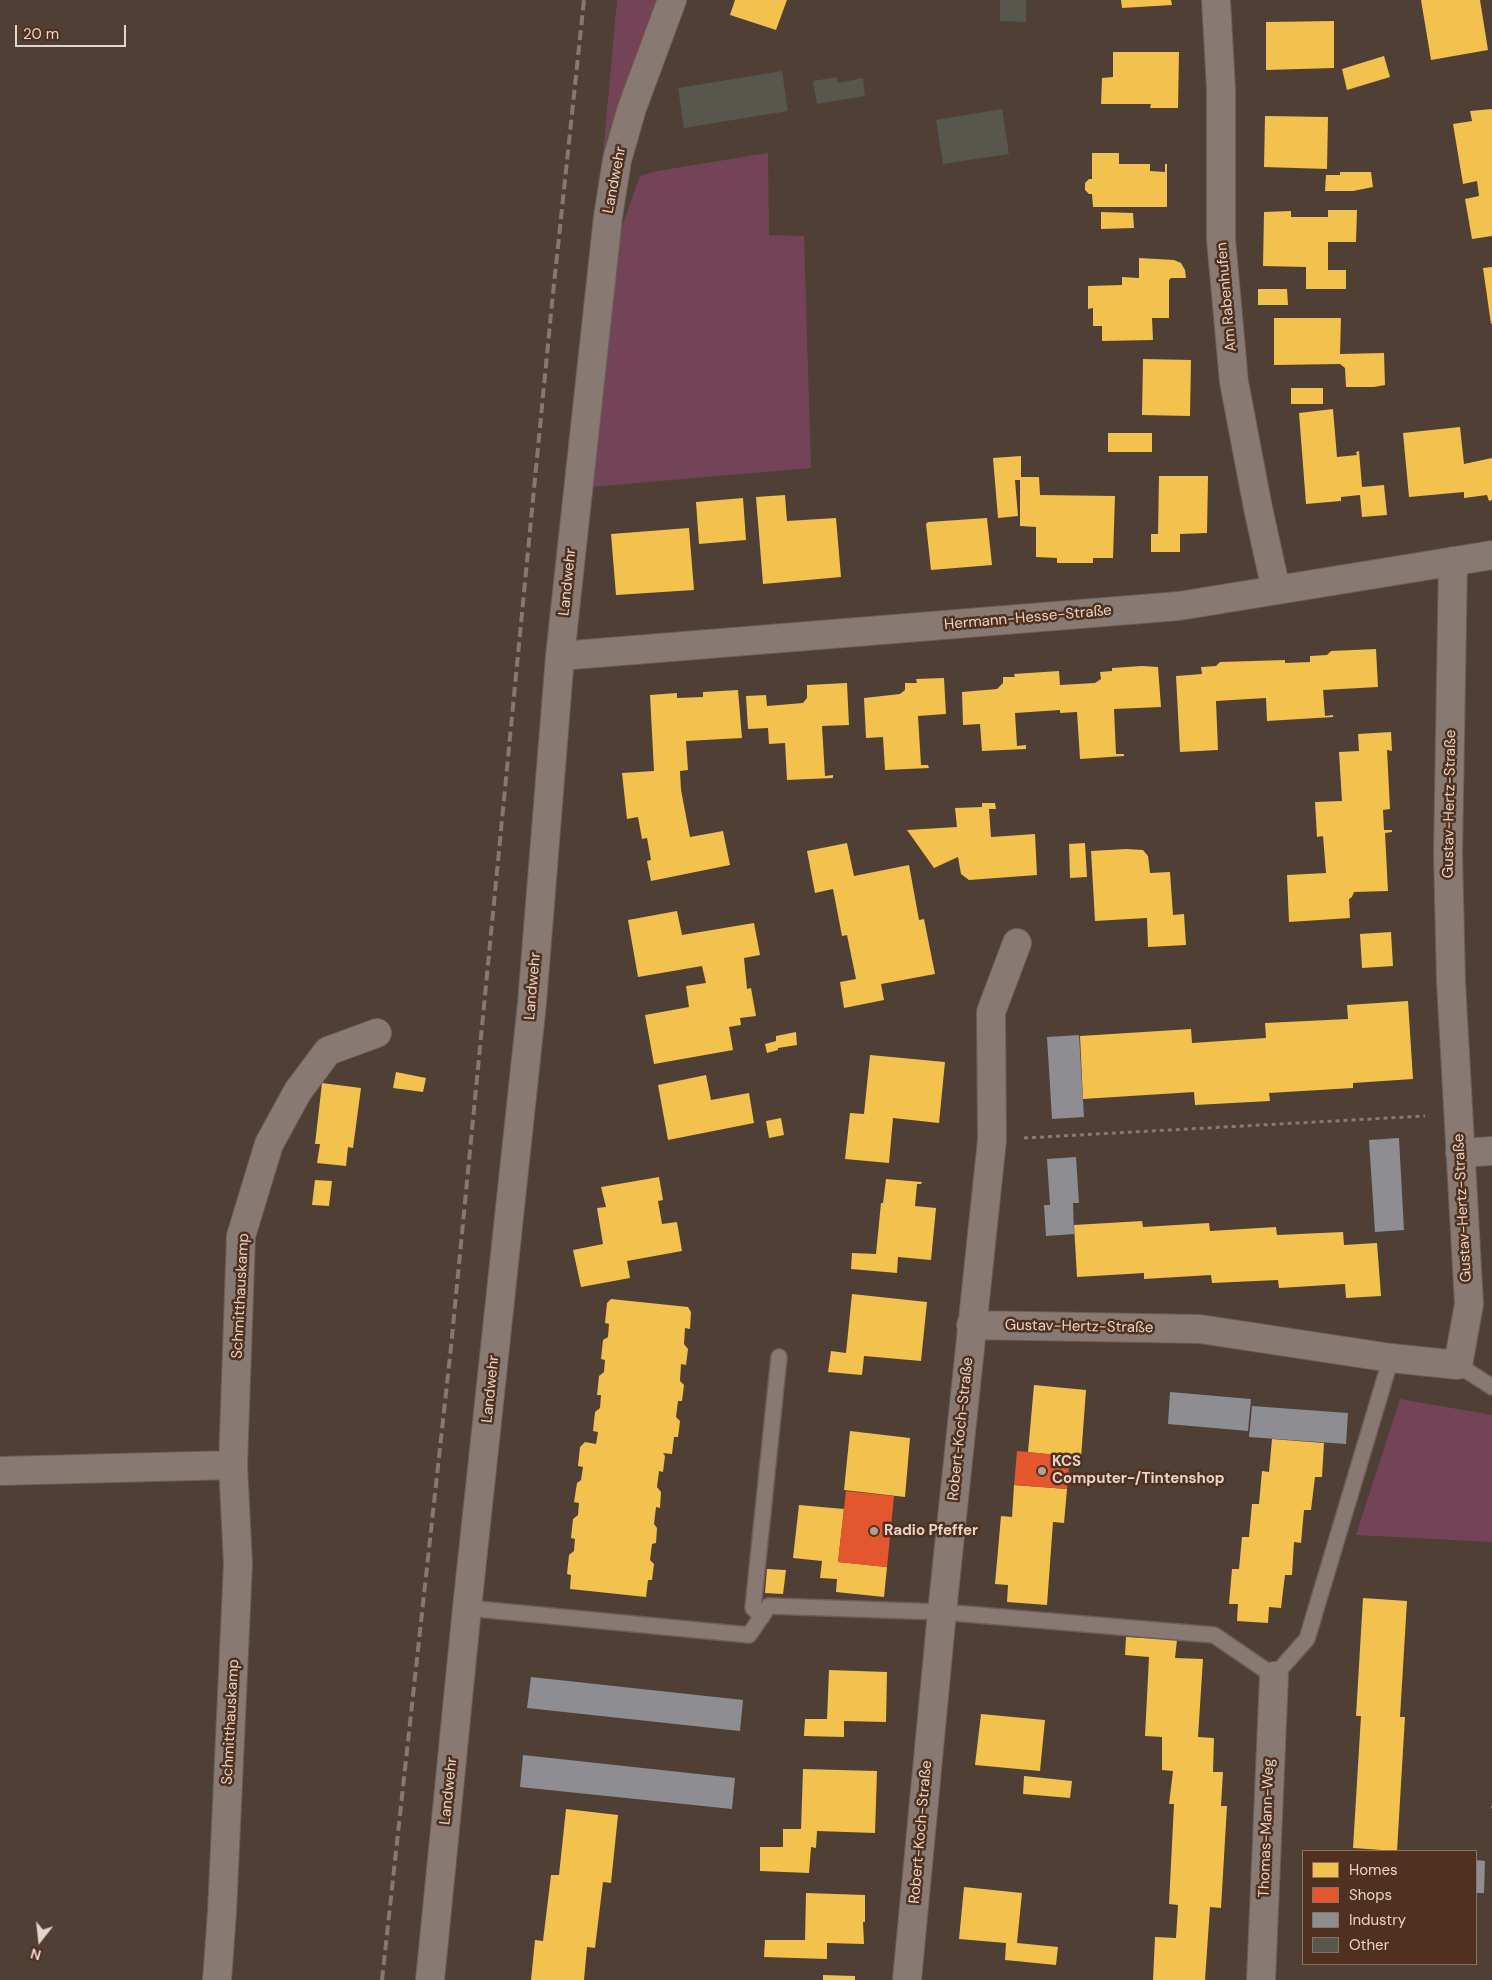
<!DOCTYPE html>
<html>
<head>
<meta charset="utf-8">
<style>
  body { margin:0 }
  #map { position:relative; width:1492px; height:1980px; overflow:hidden; background:#503f34; font-family:"DM Sans",sans-serif }
  canvas { display:block }
  .legend { position:absolute; left:1302px; top:1850px; width:175px; height:115px; box-sizing:border-box; background:#50311f; border:1px solid #8c7263; margin:0; padding:6px 9px; list-style:none; font-size:15px; color:#e7d3c8 }
  .legend li { display:flex; align-items:center; gap:10px; height:25px }
  .legend b { width:25px; border:1px solid #8c7263 }
  .north { position:absolute; left:15px; top:1915px; width:50px; height:50px; -webkit-text-stroke:4px #50311f; paint-order:stroke; rotate:196deg; font-size:14px; font-weight:700; line-height:20px; text-align:center; color:#e7d3c8 }
  .north::after { content:''; display:block; margin:auto; width:18px; height:22px; background:#e7d3c8; clip-path:polygon(50% 0,100% 100%,50% 72%,0 100%) }
  .scale { position:absolute; left:15px; top:25px; width:111px; height:22px; box-sizing:border-box; border:2px solid #e7d3c8; border-top:0; padding-left:6px; font-size:15px; line-height:18px; white-space:nowrap; color:#e7d3c8; -webkit-text-stroke:4px #50311f; paint-order:stroke }
</style>
</head>
<body>
<div id="map">
<canvas width="1492" height="1980"></canvas>
<ul class="legend">
<li><b style="height:14px;background:#f2c14e"></b>Homes</li>
<li><b style="height:14px;background:#e4572e"></b>Shops</li>
<li><b style="height:14px;background:#8d8d92"></b>Industry</li>
<li><b style="height:14px;background:#57574e"></b>Other</li>
</ul>
<div class="north">N</div>
<div class="scale">20 m</div>
</div>
<script>
const c = document.querySelector('canvas').getContext('2d');
c.lineJoin = 'round';
function paint(path, color) { c.fillStyle = color; c.fill(path, 'evenodd'); }
function strokePath(path, color, width, dash) { c.strokeStyle = color; c.lineWidth = width; c.lineCap = dash ? 'butt' : 'round'; c.setLineDash(dash || []); c.stroke(path); }
function drawText(font, color, halo, rows, align = 'center') {
  c.font = font + ' "DM Sans",sans-serif'; c.lineWidth = 5; c.setLineDash([]); c.textBaseline = 'middle'; c.strokeStyle = halo; c.fillStyle = color; for (const [text, x, y, turn = 0] of rows) {
    c.save(); c.translate(x, y); c.rotate((+turn || 0) * Math.PI / 180); c.textAlign = isNaN(turn) ? turn : align; if (halo) c.strokeText(text, 0, 0); c.fillText(text, 0, 0); c.restore();
  }
}
const green = new Path2D(`
  M617,0H658L616,114L599,200Z
  M768,153L769,235L804,236L811,468L591,487L621,229L640,176L657,171Z
  M1400,1399L1492,1415V1542L1356,1535Z`);
const homes = new Path2D(`
  M735,0H787L776,30L730,15Z
  M1121,0H1171L1172,5L1122,8Z
  M1421,0H1480L1488,50L1431,60Z
  M1334,21V68L1266,70V22Z
  M1113,52H1179L1178,108H1150L1151,104H1101L1102,78L1113,77Z
  M1384,56L1390,77L1347,90L1342,69Z
  M1492,109V236L1472,239L1465,199L1479,196L1477,181L1463,184L1453,124L1472,121L1470,111Z
  M1265,116L1328,117L1327,169L1264,167Z
  M1092,153H1119V164H1150V171L1165,172V164H1167V207H1093L1092,194H1089L1085,190V183L1089,179H1092Z
  M1340,172H1371L1373,187L1353,191H1325L1326,175H1340Z
  M1328,210H1357L1356,242H1328V270H1346V289H1306V267L1263,266L1264,212L1291,211V217H1328Z
  M1101,212L1133,213L1134,228L1101,229Z
  M1139,258L1174,260L1181,263L1185,270L1186,278H1171L1169,280V318H1152L1153,340L1102,341V326H1093V308L1088,309V286L1122,285V277L1139,278Z
  M1492,267V323L1491,324L1483,268Z
  M1258,289H1287L1288,305H1258Z
  M1274,318H1341L1340,354L1384,353L1385,385L1374,387H1346L1345,368L1340,364L1274,365Z
  M1143,359L1191,360L1190,416L1142,415Z
  M1291,388H1323V404H1291Z
  M1333,409L1337,457L1357,455L1356,452L1359,451L1362,487L1384,485L1387,515L1362,517L1360,495L1341,497V501L1306,504L1299,413Z
  M1460,427L1464,464L1492,458V500L1489,501L1487,495L1464,498V492L1409,497L1403,433Z
  M1108,433H1152V452H1108Z
  M1021,456V477H1039L1040,495L1115,496L1113,558H1093V563H1057V558L1036,557V527L1020,526V480H1015L1018,516L998,518L993,458Z
  M1159,476H1208L1207,533L1180,534V552H1151V534H1158Z
  M785,495L787,521L836,518L841,577L763,584L756,497Z
  M743,498L746,540L699,544L696,502Z
  M987,518L992,565L931,570L926,524L928,522Z
  M689,528L694,590L616,595L611,534Z
  M1376,649L1378,687L1323,690L1325,716L1333,715V717L1267,721L1266,698L1216,701L1218,750L1180,752L1176,676L1202,674L1201,667L1216,666L1220,662L1285,660V663L1310,662V656L1327,655L1331,651Z
  M1142,666L1158,667L1161,707L1114,709L1116,754H1124V756L1080,759L1077,712L1060,713V710L1015,713L1017,746L1026,745V749L982,751L980,724L963,725L962,692L997,689L1003,683V677H1015L1014,674L1059,671L1060,685L1095,683L1101,679L1100,672L1112,671V668Z
  M944,678L946,714L918,716L921,765H928L929,768L885,770L883,737L866,738L864,698L900,694L905,690V683H917L916,679Z
  M847,683L849,725L822,726L825,776L833,775V778L787,780L785,743L769,744L768,728L748,729L746,696L766,695L767,706L803,703L807,698V685Z
  M738,690L742,738L686,741L688,770L680,771L681,790L690,837L723,831L730,865L651,881L647,861L651,860L647,838L642,839L638,817L627,819L622,773L654,771L650,695L677,693V698L703,697V692Z
  M1391,732L1392,751L1387,750L1390,809L1383,810L1384,830H1392V832L1385,833L1388,891L1354,892L1352,897L1349,899L1350,918L1289,922L1287,875L1326,873L1323,836L1317,837L1315,802L1342,801L1339,752L1359,751L1358,734Z
  M982,803H995L996,809H989L991,837L1035,834L1037,875L969,880L961,874L958,857L934,868L907,830L957,827L955,808L982,807Z
  M847,843L854,876L909,865L919,920L924,919L935,974L881,984L884,1000L844,1008L840,982L856,979L847,935L842,936L833,889L815,893L807,851Z
  M1085,843L1087,877L1070,878L1069,844Z
  M1126,849L1143,850L1148,856L1150,873L1170,872L1173,915L1184,914L1186,945L1148,947L1147,918L1095,921L1091,851Z
  M677,911L682,935L754,923L760,955L744,958L747,989L751,988L756,1016L740,1018L741,1025L729,1027L733,1050L654,1064L645,1015L689,1007L686,986L706,983L702,966L638,977L628,920Z
  M1391,932L1393,966L1362,968L1360,934Z
  M1408,1001L1413,1079L1353,1083V1088L1269,1093L1270,1101L1195,1105L1194,1092L1083,1099L1080,1036L1191,1029L1192,1043L1266,1038L1265,1023L1348,1019L1347,1005Z
  M796,1032L797,1045L778,1048V1050L767,1053L765,1044L776,1041V1036Z
  M870,1055L945,1062L939,1123L893,1118L889,1163L845,1159L850,1113L864,1114Z
  M396,1072L426,1078L423,1092L393,1088Z
  M706,1075L711,1100L749,1093L754,1123L668,1140L658,1085Z
  M322,1083L361,1088L353,1148L348,1147L346,1166L317,1163L320,1144H315Z
  M781,1118L784,1135L769,1138L766,1121Z
  M659,1177L663,1200L658,1201L662,1224L677,1222L682,1251L627,1261L630,1278L581,1287L573,1250L603,1244L597,1208L606,1207L601,1187Z
  M886,1179L922,1182L921,1184H917L915,1206L936,1208L931,1260L898,1257L897,1273L851,1269L852,1253L876,1254L881,1203H883Z
  M315,1180L332,1181L329,1206L312,1205Z
  M1142,1221L1143,1227L1209,1223L1210,1231L1276,1227L1277,1235L1343,1232L1344,1245L1377,1243L1381,1296L1346,1298L1345,1284L1279,1288L1278,1280L1212,1283L1211,1275L1144,1279V1273L1077,1277L1074,1225Z
  M852,1294L927,1302L921,1361L864,1356L862,1375L828,1372L831,1351L846,1353Z
  M611,1299L688,1307L691,1312L690,1329L685,1328L684,1344L688,1349L686,1365L681,1364L680,1381L684,1385L682,1401H678L676,1417L680,1421L678,1437H674L672,1454L663,1453L665,1456L663,1472L659,1471L657,1487L661,1492L660,1508L656,1507L654,1524L657,1528L656,1543L652,1544L650,1560L654,1564L652,1580H648L646,1597L570,1589L571,1575L567,1574L569,1555L574,1551L575,1539L571,1538L573,1519L578,1515L579,1503L574,1502L577,1483L581,1480L583,1467L578,1466L580,1447L585,1442L596,1444L598,1432L593,1431L595,1412L600,1408L601,1395H597L599,1376L604,1372L605,1360L601,1359L603,1340L608,1337L609,1324L605,1323L607,1303Z
  M1034,1385L1086,1390L1081,1458L1028,1452Z
  M850,1431L910,1438L905,1497L844,1490Z
  M1272,1439L1324,1443L1322,1477H1315L1311,1510H1304L1301,1543L1294,1542L1292,1575H1285L1281,1608L1269,1607L1268,1623L1237,1621L1238,1604H1229L1232,1569H1239L1242,1537H1249L1252,1504H1259L1262,1471L1269,1472Z
  M1014,1485L1067,1489L1064,1523L1053,1522L1047,1605L1007,1602L1008,1585L995,1584L1001,1516L1012,1517Z
  M799,1505L844,1509L838,1562L887,1567L884,1597L836,1592L837,1579L820,1578L822,1561L793,1558Z
  M767,1569L786,1570L783,1594L765,1593Z
  M1363,1598L1407,1601L1400,1717H1405L1397,1851L1353,1848L1361,1716H1356Z
  M1126,1637L1177,1640L1175,1658L1203,1659L1198,1737L1214,1738L1213,1772H1223L1221,1806H1227L1221,1908L1210,1907L1205,1980H1153L1155,1937L1176,1938L1178,1905L1169,1904L1174,1804H1169L1173,1771L1162,1770V1737L1145,1736L1149,1657L1125,1655Z
  M829,1670L887,1672L886,1722L844,1721V1737L804,1736L805,1719H827Z
  M981,1714L1045,1720L1040,1771L975,1765Z
  M803,1769L877,1771L875,1833L817,1831L816,1848L811,1847L809,1873L760,1871V1847H783V1829H801Z
  M1024,1776L1072,1781L1070,1798L1023,1794Z
  M566,1809L618,1815L611,1883L603,1882L595,1948L587,1947L584,1980H531L535,1940L543,1941L551,1875H559Z
  M964,1887L1022,1893L1017,1943L1058,1947L1056,1965L1005,1960L1006,1943L959,1939Z
  M806,1893L865,1895V1922H863L864,1944L827,1943V1959L764,1957L765,1940H805Z
  M823,1975L855,1976V1980H823Z`);
const shops = new Path2D(`
  M1017,1451L1070,1456L1067,1489L1014,1485Z
  M846,1491L894,1496L887,1567L838,1562Z`);
const industry = new Path2D(`
  M1079,1035L1084,1117L1052,1119L1047,1037Z
  M1399,1138L1404,1230L1375,1232L1369,1140Z
  M1076,1157L1079,1203H1073L1074,1234L1046,1236L1044,1205H1050L1047,1159Z
  M1170,1392L1251,1399L1248,1431L1168,1424Z
  M1252,1406L1348,1413L1346,1444L1249,1437Z
  M531,1677L743,1700L740,1731L527,1708Z
  M523,1755L735,1778L732,1809L520,1787Z
  M1476,1860L1485,1861L1484,1893H1476Z`);
const building = new Path2D(`
  M1000,0H1026V22L1000,21Z
  M782,71L788,111L684,128L678,88Z
  M837,77L838,83L863,78L865,96L817,104L813,81Z
  M1002,109L1009,154L943,164L936,120Z`);
const path = new Path2D(`
  M1024,1138L1425,1116
  M1491,1807H1492`);
const lane = new Path2D(`
  M1458,1365L1492,1387
  M467,1608L749,1635L769,1606L942,1612L1214,1635L1274,1676L1307,1639L1391,1358
  M762,1617L753,1608L779,1357`);
const street = new Path2D(`
  M1216,0L1221,89V239L1234,382L1258,508L1276,590
  M560,656L1179,606L1492,555
  M1460,1153L1492,1151
  M971,1325L1200,1329L1391,1358L1458,1365L1469,1304L1451,982L1448,854L1453,561
  M233,1465L241,1236L269,1144L298,1091L328,1051L377,1033
  M0,1471L233,1465L238,1564L222,1912L217,1980
  M430,1980L467,1608L532,1003L560,656L608,217L617,160L632,108L672,0
  M907,1980L942,1612L992,1140L991,1012L1017,943
  M1261,1980L1274,1676`);
const rail = new Path2D(`
  M382,1980L451,1347L552,303L584,0`);
const markers = [
  [1042,1471,5,"#b29f94"],
  [874,1531,5,"#b29f94"]
];
const streetNames = [
  ["Landwehr",615,180,-79],
  ["Am Rabenhufen",1227,297,-95],
  ["Landwehr",568,582,-84],
  ["Hermann-Hesse-Straße",1028,618,-5],
  ["Gustav-Hertz-Straße",1450,804,-89],
  ["Landwehr",533,986,-85],
  ["Gustav-Hertz-Straße",1463,1208,-93],
  ["Schmitthauskamp",241,1296,-87],
  ["Gustav-Hertz-Straße",1079,1327,1],
  ["Landwehr",491,1389,-84],
  ["Robert-Koch-Straße",961,1429,-84],
  ["Schmitthauskamp",231,1722,-87],
  ["Landwehr",449,1791,-84],
  ["Thomas-Mann-Weg",1267,1828,-88],
  ["Robert-Koch-Straße",921,1832,-85]
];
const poiNames = [
  ["KCS",1052,1462],
  ["Computer-/Tintenshop",1052,1479],
  ["Radio Pfeffer",884,1531]
];
paint(green, '#734458');
paint(homes, '#f2c14e');
paint(shops, '#e4572e');
paint(industry, '#8d8d92');
paint(building, '#57574e');
strokePath(lane, '#6d5e55', 18);
strokePath(street, '#6d5e55', 30);
strokePath(path, '#867a73', 3, [4, 4]);
strokePath(lane, '#887a73', 15);
strokePath(street, '#887a73', 28);
strokePath(rail, '#857870', 4, [10, 5]);
for (const [x, y, r, color] of markers) { const dot = new Path2D(); dot.arc(x, y, r, 0, 2 * Math.PI); c.fillStyle = color; c.fill(dot); strokePath(dot, '#50311f', 2); }
drawText('15px', '#e7d3c8', '#50311f', streetNames);
drawText('bold 15px', '#e7d3c8', '#50311f', poiNames, 'left');
</script>
</body>
</html>
